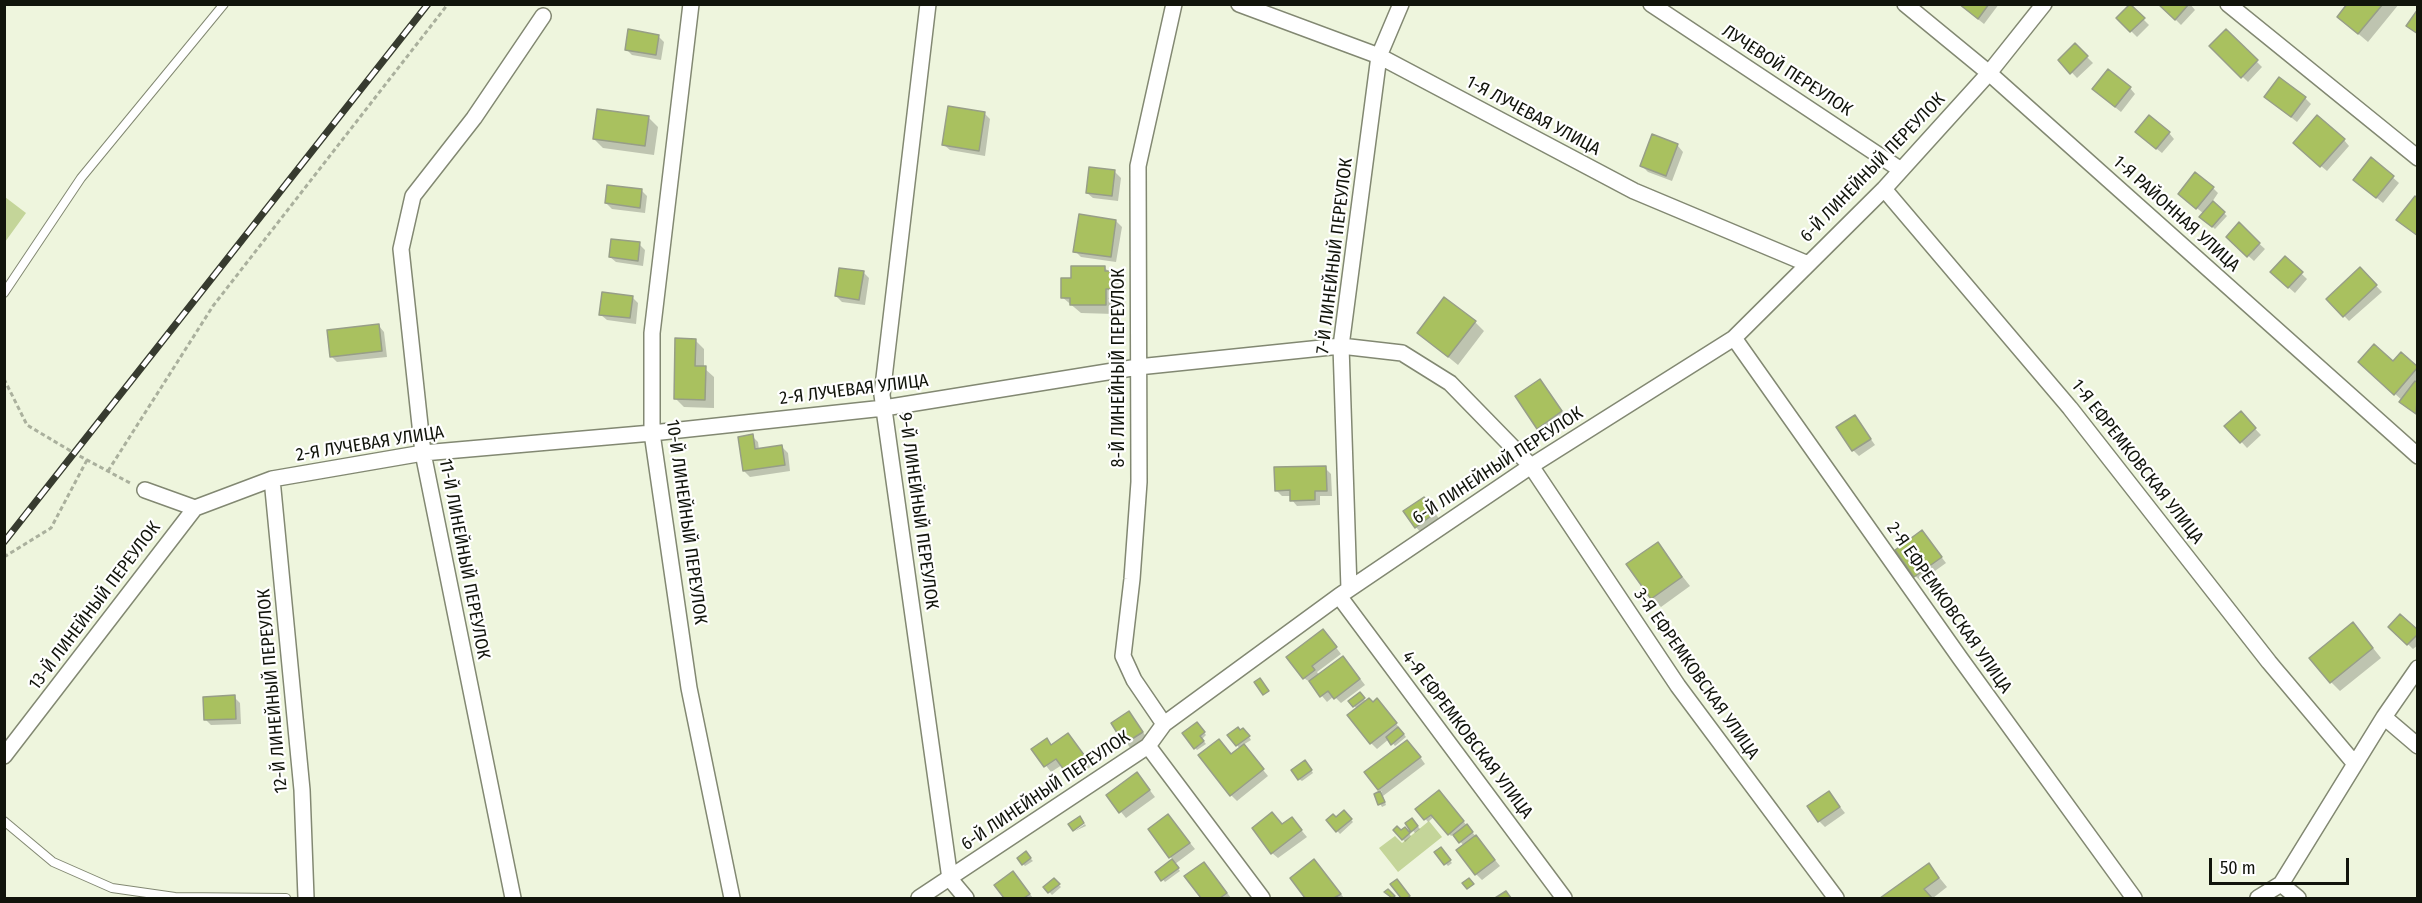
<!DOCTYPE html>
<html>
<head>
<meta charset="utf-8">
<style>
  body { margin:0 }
  #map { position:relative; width:2422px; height:903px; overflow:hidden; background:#eef5dd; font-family:"Fira Sans Condensed",sans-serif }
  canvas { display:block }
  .frame { position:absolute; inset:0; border:6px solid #11140b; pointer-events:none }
  .scale { position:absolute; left:2209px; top:858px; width:140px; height:27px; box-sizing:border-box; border:3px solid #11140b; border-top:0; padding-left:8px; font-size:18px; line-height:21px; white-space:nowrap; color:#11140b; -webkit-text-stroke:4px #fff; paint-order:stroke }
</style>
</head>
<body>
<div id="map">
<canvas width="2422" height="903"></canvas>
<div class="frame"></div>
<div class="scale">50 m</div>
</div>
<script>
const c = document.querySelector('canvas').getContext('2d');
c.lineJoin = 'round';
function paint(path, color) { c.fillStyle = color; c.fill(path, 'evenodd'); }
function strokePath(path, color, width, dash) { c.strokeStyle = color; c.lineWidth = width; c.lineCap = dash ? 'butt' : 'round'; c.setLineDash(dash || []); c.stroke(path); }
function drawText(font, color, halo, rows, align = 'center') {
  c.font = font + ' "Fira Sans Condensed",sans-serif'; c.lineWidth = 4.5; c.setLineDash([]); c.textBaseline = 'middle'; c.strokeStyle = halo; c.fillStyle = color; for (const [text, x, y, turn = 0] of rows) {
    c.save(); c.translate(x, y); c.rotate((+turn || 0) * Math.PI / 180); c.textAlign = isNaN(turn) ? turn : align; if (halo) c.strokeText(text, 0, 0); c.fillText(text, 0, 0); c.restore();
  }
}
const green = new Path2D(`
  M5,197L26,213L5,242H4Z
  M1429,821L1442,837L1398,872L1379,848L1395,836L1402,843Z`);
const shadow = new Path2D(`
  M1959,4H1999L1984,24Z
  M2160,4H2190L2195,10L2181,25Z
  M2349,4H2399L2368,42L2348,25Z
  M2130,6L2149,25L2137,37L2118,18Z
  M2226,31L2262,67L2248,82L2211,46Z
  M658,36L664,42L661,60L632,55L626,49Z
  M2075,45L2093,63L2077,78L2060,60Z
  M2130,88L2135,94L2121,112L2100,95Z
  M2305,98L2311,104L2297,122L2272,102Z
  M984,113L990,119L985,156L950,150L944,145Z
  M649,118L658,127L654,155L603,148L594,139Z
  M2169,133L2174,139L2162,153L2143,138Z
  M1653,136L1678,146L1683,152L1672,181L1648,172L1642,166Z
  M2344,140L2349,146L2327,171L2301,149Z
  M2372,159L2399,183L2383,203L2361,185Z
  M1115,172L1121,178L1118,201L1093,198L1087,193Z
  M2213,188L2218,193L2212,202L2227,216L2215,229L2202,217L2204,214L2186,199Z
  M641,190L647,196L645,213L612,209L606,203Z
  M1116,221L1122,227L1116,262L1081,257L1075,251Z
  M2239,225L2265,249L2254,261L2228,237Z
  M639,244L645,250L643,266L616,262L610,257Z
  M2285,258L2307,279L2295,293L2278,278Z
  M1105,268L1119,282V297H1115L1114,314L1081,313L1062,297L1072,280Z
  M2360,269L2382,292L2349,321L2328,299Z
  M863,272L869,278L865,305L842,302L836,296Z
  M632,297L638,303L636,324L607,320L601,315Z
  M1475,322L1484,331L1458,365L1419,333Z
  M379,326L384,332L387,357L337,362L331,356Z
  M695,340L704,349V368L714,377V408L684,407L675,398Z
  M2401,354L2418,369L2416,383L2418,385V415L2366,367L2393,363Z
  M1540,381L1567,418L1544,433L1538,428Z
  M2240,413L2261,435L2247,448L2227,426Z
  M1855,417L1875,445L1859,456L1853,450Z
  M752,436L758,442L759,450L782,447L788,453L790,471L750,477L744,471Z
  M1325,468L1331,474L1332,496H1320V505L1297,506L1292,500V496H1282L1276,490Z
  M1429,505L1440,520L1421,533L1416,527Z
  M1922,532L1946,563L1921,581L1915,576Z
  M1657,544L1690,586L1661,607L1652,598Z
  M2390,627L2418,632V645L2413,649Z
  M2361,633L2381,658L2340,691L2331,682Z
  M1328,637L1341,654L1317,672L1319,675L1349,664L1365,685L1341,703L1334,696L1327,702L1311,683L1304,678Z
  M1362,696L1366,702L1383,706L1406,737L1395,746L1389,739L1377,749L1371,743L1357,709L1350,701Z
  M234,697L240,703L241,724L211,725L205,719Z
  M1134,719L1147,738L1131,749L1113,724Z
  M1199,726L1206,735L1202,739L1206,744L1197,750L1195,748Z
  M1246,732L1251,740L1243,745L1268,776L1237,801L1231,795V756L1240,749L1230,735Z
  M1068,735L1092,766L1073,779L1062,765L1051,772L1033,749L1046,740L1052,746Z
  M1413,747L1425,764L1383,796L1386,805L1382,807L1376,795L1382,792L1379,789Z
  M1307,764L1313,773L1302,781L1299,779Z
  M1142,780L1155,797L1126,818L1108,796Z
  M1829,793L1845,813L1825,827L1819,821Z
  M1441,794L1500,866L1482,880L1476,874L1464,846L1454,834L1451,836L1435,816L1428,822L1417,809Z
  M1344,812L1353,822L1340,834L1328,821L1336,819Z
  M1292,819L1307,837L1278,858L1272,853L1282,826Z
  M1412,820L1420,829L1415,833L1407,824Z
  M1173,822L1195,849L1175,864L1180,871L1165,882L1157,872L1173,860L1150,829Z
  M1085,824L1086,826L1075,831Z
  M1405,829L1411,836L1405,842L1395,830L1401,832Z
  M1440,849L1452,863L1448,866L1436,853Z
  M1028,856L1033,861L1025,866L1023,864Z
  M1929,865L1947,887L1933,898H1883Z
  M1320,867L1344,898H1307L1292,879Z
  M1210,870L1231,898H1203L1186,876Z
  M1018,879L1033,898H1006L996,885Z
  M1054,880L1061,887L1052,895L1045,887Z`);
const building = new Path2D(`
  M1959,4H1989L1978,19Z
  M2130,4L2145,18L2130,32L2116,18Z
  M2158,4H2189L2175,20Z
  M2347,4H2383L2358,34L2337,17Z
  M2418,9V34L2406,26Z
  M628,29L659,35L656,55L625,50Z
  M2226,29L2258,60L2241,78L2209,46Z
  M2075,43L2088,56L2070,74L2058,60Z
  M2108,69L2131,87L2115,107L2092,89Z
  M2279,77L2306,97L2291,117L2264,97Z
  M948,106L985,112L979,151L942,145Z
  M597,109L649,116L645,146L593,139Z
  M2149,115L2170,132L2156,149L2135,132Z
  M2317,115L2345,139L2320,167L2293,143Z
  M1652,134L1678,144L1666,176L1640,166Z
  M2371,157L2394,176L2376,198L2353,180Z
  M1089,167L1115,170L1112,196L1086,193Z
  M2195,172L2214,187L2196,209L2178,194Z
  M607,185L642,189L640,208L605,203Z
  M2415,196L2418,198V236L2396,220Z
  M2213,201L2225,212L2212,227L2199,217Z
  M1079,214L1116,220L1111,257L1073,252Z
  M2239,222L2260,243L2247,257L2226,237Z
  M611,239L640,242L638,261L609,257Z
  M2285,256L2303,272L2288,288L2270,272Z
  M1071,266H1105V271H1111V289H1106V305H1070V298H1061V278H1071Z
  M2360,267L2377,285L2343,317L2326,299Z
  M839,268L864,271L859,300L835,296Z
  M602,292L633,296L630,318L599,315Z
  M1444,297L1476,321L1448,357L1417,333Z
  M379,324L382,351L330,357L327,330Z
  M675,338L696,339L695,366H706L705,400L674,399Z
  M2374,344L2393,361L2401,352L2418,367L2394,395L2358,362Z
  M1540,379L1562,411L1537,429L1515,396Z
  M2415,381L2418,383L2416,414L2399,402Z
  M2241,411L2256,428L2240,443L2224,426Z
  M1855,415L1871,439L1852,451L1836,427Z
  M753,434L755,449L782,445L785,465L743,471L738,437Z
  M1326,466L1327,491H1315V500L1290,501V490L1275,491L1274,467Z
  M1424,497L1435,513L1415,528L1403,511Z
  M1922,530L1942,557L1914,577L1895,550Z
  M1658,542L1682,577L1651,599L1626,564Z
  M2400,614L2418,630V634L2407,645L2388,627Z
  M2353,622L2373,648L2330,683L2309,658Z
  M1323,629L1337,647L1312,666L1315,670L1303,679L1286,657Z
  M1343,656L1360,679L1334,699L1328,691L1320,697L1309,681Z
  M1260,678L1269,691L1263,695L1254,682Z
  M1360,692L1365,698L1353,707L1348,701Z
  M235,695L236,719L204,720L203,697Z
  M1369,698L1373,702L1377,698L1397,723L1370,744L1347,715Z
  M1129,711L1143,732L1124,744L1111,723Z
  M1197,722L1205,732L1200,736L1204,741L1194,749L1182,733Z
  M1238,727L1240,730L1243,728L1250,736L1236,746L1227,735Z
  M1398,727L1404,734L1391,745L1386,737Z
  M1068,733L1087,759L1067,774L1056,759L1044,767L1031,749L1047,738L1051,745Z
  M1219,739L1231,754L1244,744L1264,769L1230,796L1198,755Z
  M1407,740L1421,757L1378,790L1364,772Z
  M1305,760L1312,770L1298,780L1291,770Z
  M1137,772L1150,790L1119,813L1106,795Z
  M1439,790L1464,821L1448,835L1431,815L1424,820L1415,809Z
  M1380,791L1385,802L1378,805L1374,794Z
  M1829,791L1840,807L1818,822L1807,806Z
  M1344,810L1352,819L1336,832L1326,820L1333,814L1336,817Z
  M1272,812L1282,824L1292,817L1302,830L1271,854L1252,828Z
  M1168,814L1190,843L1169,858L1148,829Z
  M1080,816L1084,823L1073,831L1068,824Z
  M1412,818L1418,826L1411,832L1405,823Z
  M1467,824L1473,832L1459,843L1453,835Z
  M1397,826L1401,830L1405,827L1410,833L1402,840L1393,830Z
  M1476,835L1495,860L1475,875L1456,850Z
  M1441,847L1451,860L1444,865L1434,852Z
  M1026,851L1031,858L1022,865L1017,858Z
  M1172,859L1179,868L1161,881L1155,872Z
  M1314,859L1341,894L1334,898H1305L1290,878Z
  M1204,862L1227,893L1220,898H1201L1184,876Z
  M1929,863L1939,878L1924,889L1932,898H1880Z
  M1013,871L1030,894L1024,898H1004L994,885Z
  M1054,878L1060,884L1048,893L1043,887Z
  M1469,878L1474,884L1467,889L1462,883Z
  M1397,879L1410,896L1407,898H1401L1390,884Z
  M1388,889L1395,896L1392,898L1384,892Z
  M1506,891L1511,898H1495Z`);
const path = new Path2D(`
  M4,379L27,425L74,453L130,483
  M108,471L213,306L448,4
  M4,557L51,528L87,460`);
const lane = new Path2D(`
  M4,293L81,178L224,4
  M4,821L53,862L112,888L175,897L286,898`);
const street = new Path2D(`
  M691,4L652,333V433L689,688L732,898
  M928,4L882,395L950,879L966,898
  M1239,4L1379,56L1634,191L1808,264
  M1651,4L1901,170
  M1905,4L1989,73L2418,456
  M2228,4L2418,158
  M1884,189L2070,408L2269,662L2355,764
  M1734,338L1960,658L2134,898
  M272,479L302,790L306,898
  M145,490L195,508L272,479L423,453L652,433L884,408L1138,367L1341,346L1402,353L1450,383L1531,466L1678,686L1836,898
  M1349,589L1341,346L1379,56L1401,4
  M1339,596L1564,898
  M2384,717L2418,746
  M1164,724L1134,680L1123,656L1132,579L1139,482L1138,166L1174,4
  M1148,746L1262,898
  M4,756L195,508
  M2281,884L2298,898
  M513,898L423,453L401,249L413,196L474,118L543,16
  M919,898L1148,746L1164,724L1339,596L1531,466L1734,338L1884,189L1989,73L2044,4
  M2258,898L2281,884L2384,717L2418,668`);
const rail = new Path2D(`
  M4,542L428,4`);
const streetNames = [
  ["ЛУЧЕВОЙ ПЕРЕУЛОК",1787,71,33],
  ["1-Я ЛУЧЕВАЯ УЛИЦА",1533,116,28],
  ["6-Й ЛИНЕЙНЫЙ ПЕРЕУЛОК",1873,168,-46],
  ["1-Я РАЙОННАЯ УЛИЦА",2176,214,42],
  ["7-Й ЛИНЕЙНЫЙ ПЕРЕУЛОК",1335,256,-83],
  ["8-Й ЛИНЕЙНЫЙ ПЕРЕУЛОК",1119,368,-90],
  ["2-Я ЛУЧЕВАЯ УЛИЦА",854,390,-7],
  ["2-Я ЛУЧЕВАЯ УЛИЦА",370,444,-9],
  ["1-Я ЕФРЕМКОВСКАЯ УЛИЦА",2137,462,52],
  ["6-Й ЛИНЕЙНЫЙ ПЕРЕУЛОК",1498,466,-33],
  ["9-Й ЛИНЕЙНЫЙ ПЕРЕУЛОК",918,511,82],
  ["10-Й ЛИНЕЙНЫЙ ПЕРЕУЛОК",686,522,82],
  ["11-Й ЛИНЕЙНЫЙ ПЕРЕУЛОК",464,559,79],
  ["13-Й ЛИНЕЙНЫЙ ПЕРЕУЛОК",95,606,-53],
  ["2-Я ЕФРЕМКОВСКАЯ УЛИЦА",1949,608,55],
  ["3-Я ЕФРЕМКОВСКАЯ УЛИЦА",1696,674,55],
  ["12-Й ЛИНЕЙНЫЙ ПЕРЕУЛОК",273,691,-95],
  ["4-Я ЕФРЕМКОВСКАЯ УЛИЦА",1467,735,53],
  ["6-Й ЛИНЕЙНЫЙ ПЕРЕУЛОК",1046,791,-34]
];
paint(green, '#c4d599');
paint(shadow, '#0003');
paint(building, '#a9c15f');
strokePath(building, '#979e87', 1.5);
strokePath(lane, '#828872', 10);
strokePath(street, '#828872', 18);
strokePath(path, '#aab09d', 3, [4.5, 3]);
strokePath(lane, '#fff', 8);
strokePath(street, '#fff', 15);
strokePath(rail, '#373b2f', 7);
strokePath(rail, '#fff', 4.5, [14]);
drawText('18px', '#11140b', '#fff', streetNames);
</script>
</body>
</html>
